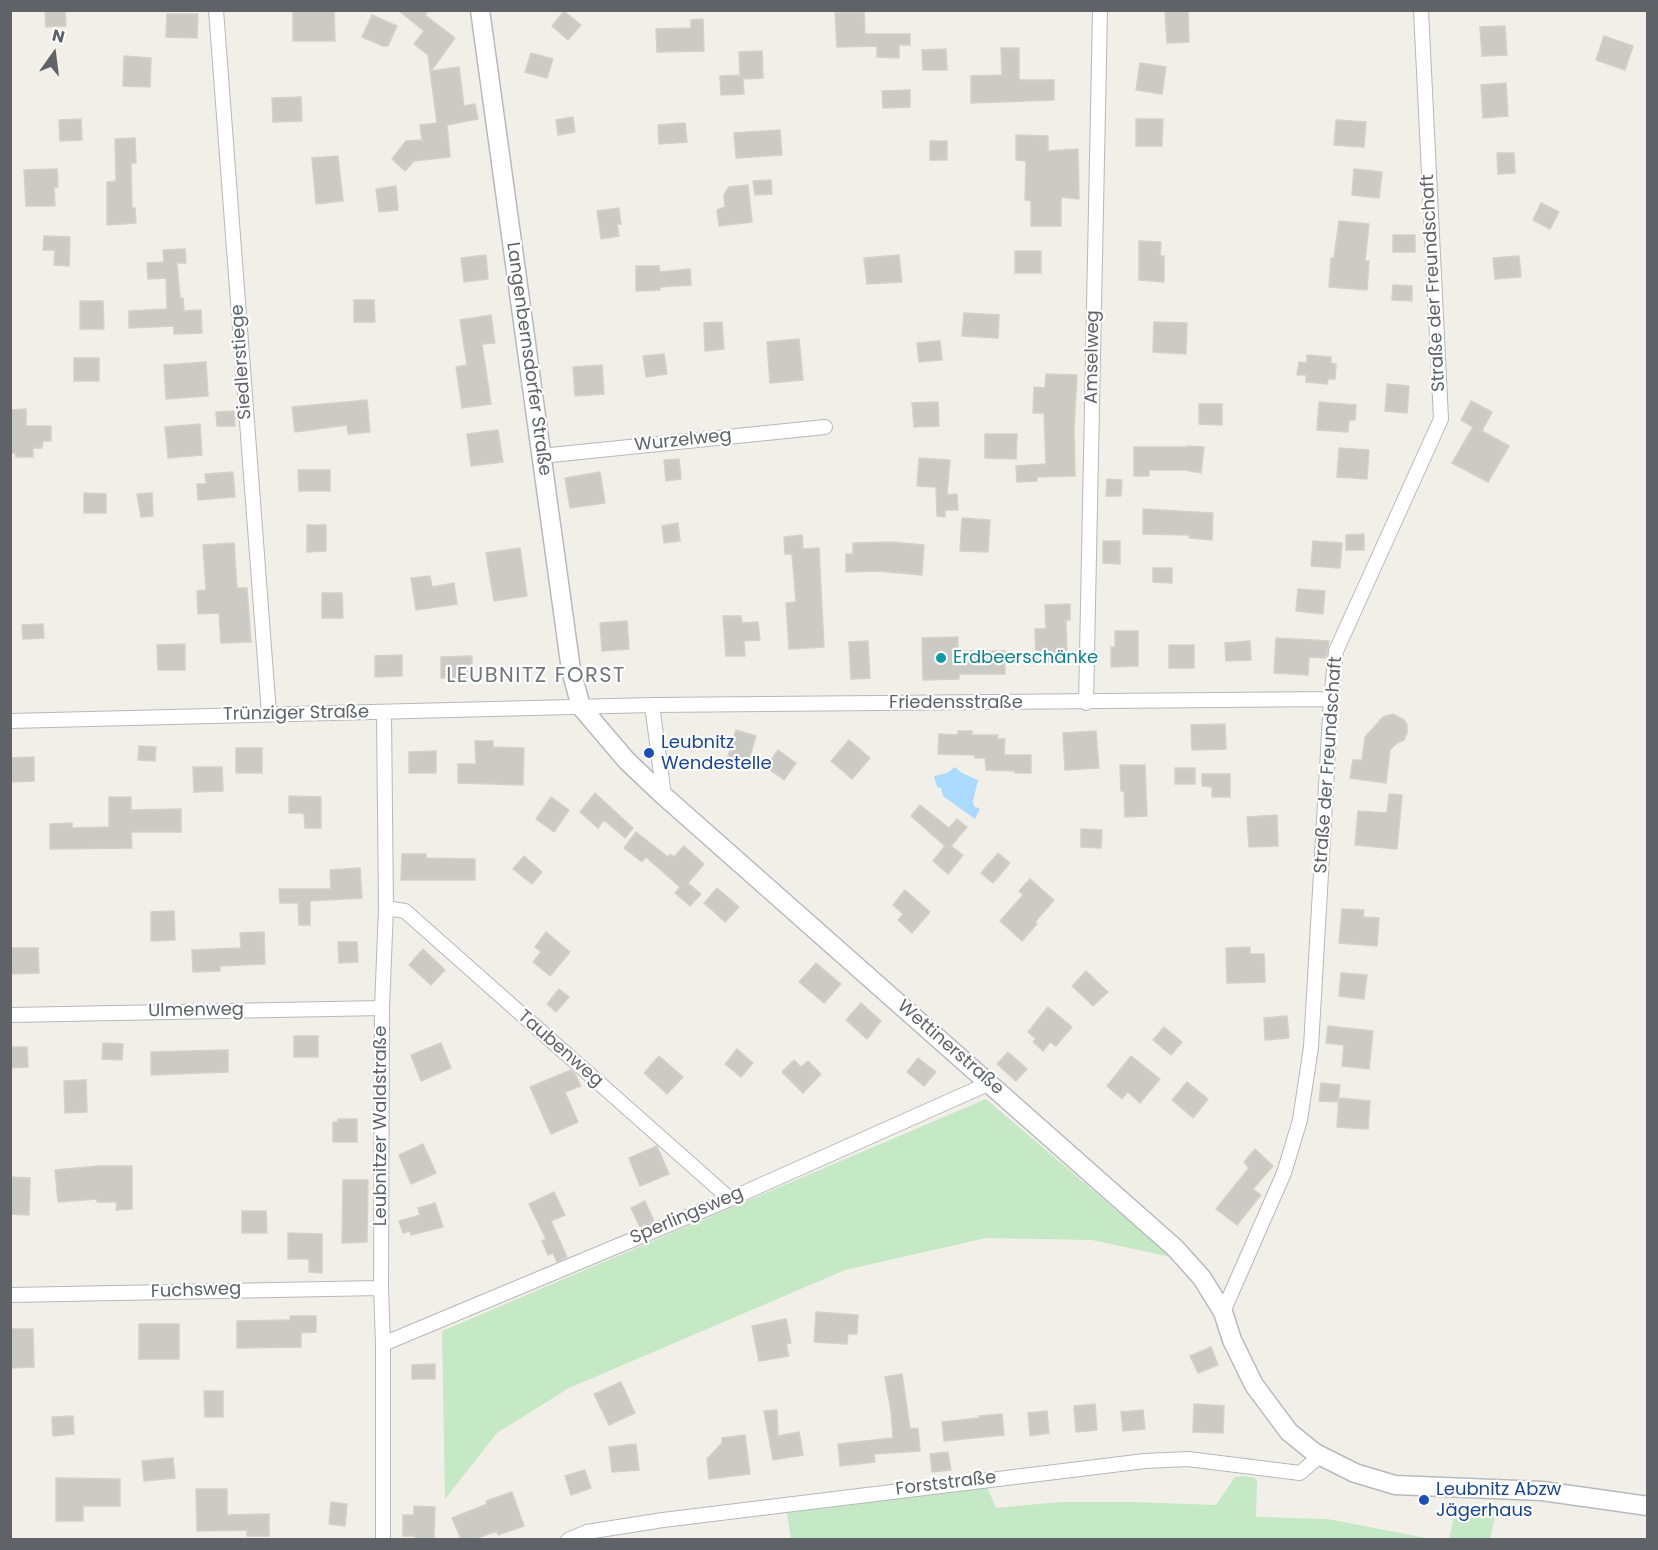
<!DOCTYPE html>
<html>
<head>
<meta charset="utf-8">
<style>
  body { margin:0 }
  #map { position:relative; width:1658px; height:1550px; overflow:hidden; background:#f1efe8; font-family:Poppins,sans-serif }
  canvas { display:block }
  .frame { position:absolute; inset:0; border:12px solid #5f6368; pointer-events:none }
  .north { position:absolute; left:24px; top:24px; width:60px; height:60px; -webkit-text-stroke:4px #fff; paint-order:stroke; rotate:14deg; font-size:16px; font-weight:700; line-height:24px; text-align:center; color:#5f6368 }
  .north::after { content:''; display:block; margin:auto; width:21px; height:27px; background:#5f6368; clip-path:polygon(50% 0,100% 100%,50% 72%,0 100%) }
</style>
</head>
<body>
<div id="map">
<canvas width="1658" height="1550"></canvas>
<div class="frame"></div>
<div class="north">N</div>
</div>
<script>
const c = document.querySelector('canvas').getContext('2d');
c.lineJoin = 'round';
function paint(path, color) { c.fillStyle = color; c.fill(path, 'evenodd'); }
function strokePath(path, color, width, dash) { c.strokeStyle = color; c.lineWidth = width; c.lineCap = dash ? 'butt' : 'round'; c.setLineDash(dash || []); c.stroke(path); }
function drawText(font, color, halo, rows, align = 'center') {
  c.font = font + ' Poppins,sans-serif'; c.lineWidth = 4.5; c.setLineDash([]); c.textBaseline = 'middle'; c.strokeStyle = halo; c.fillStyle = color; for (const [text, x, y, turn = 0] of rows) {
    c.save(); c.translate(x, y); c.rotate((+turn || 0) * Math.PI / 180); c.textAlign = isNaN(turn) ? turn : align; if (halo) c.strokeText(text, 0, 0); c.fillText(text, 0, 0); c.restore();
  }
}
const green = new Path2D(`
  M986,1099L1171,1257L1092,1240L986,1238L845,1270L569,1388L497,1433L445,1499L442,1331Z
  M1244,1476L1255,1478L1257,1481L1256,1517L1327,1519L1432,1539L791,1540L787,1513L987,1487L996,1508L1060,1502H1133L1216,1505L1235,1477Z
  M1460,1505L1497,1508L1490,1539H1449L1455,1512Z`);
const water = new Path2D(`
  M955,767L962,773L978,780L973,801L974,806L980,809L975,819L943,796L941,788L937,787L934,776L947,773Z`);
const building = new Path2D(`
  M45,10H65L66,26L46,27Z
  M293,10H334L335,41H293Z
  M398,10H429L425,15L455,38L431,71L459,67L464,106L475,104L478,119L447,125L450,157L414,161L405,171L392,159L406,141L422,140L420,125L437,123L428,55L414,44L424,31Z
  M1165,10H1188L1189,42L1167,43Z
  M564,11L581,25L568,40L552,26Z
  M864,12L865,34H910V45H899V58L877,57V46L837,47L835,13Z
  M167,14H198L197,38L166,37Z
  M372,15L397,26L388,46H383L362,37Z
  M703,19L704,51L657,52L656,29L691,28V20Z
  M1505,26L1507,55L1482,56L1480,27Z
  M1604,36L1633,46L1625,70L1596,60Z
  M1001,48H1019V79L1021,80H1054V100L971,103V76L1002,75Z
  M946,49L947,70H923L922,50Z
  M762,51L763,78L743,79L744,94L721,95L720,76L740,75L739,52Z
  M531,53L553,59L547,78L525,72Z
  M124,56L151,58L150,87L123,86Z
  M1140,63L1166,67L1162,94L1136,90Z
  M1506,83L1508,116L1483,118L1481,85Z
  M910,90V107L883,108L882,91Z
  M301,97L302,121L273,122L272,98Z
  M573,117L575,132L558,135L556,120Z
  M81,119L82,140L60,141L59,120Z
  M1136,119H1163L1162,146H1136Z
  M1336,120L1366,122L1364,147L1334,145Z
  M685,123L687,142L659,144L658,125Z
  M780,130L782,155L736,158L734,133Z
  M1016,135L1048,136V151L1078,149L1079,199L1061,197V226H1031V201L1025,200L1026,161L1016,160Z
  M135,138L136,163H131L132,208H135L136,223L107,225V182L116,181L115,139Z
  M930,141H947V160H930Z
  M1497,153H1514L1515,173L1498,174Z
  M338,156L343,201L316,204L312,158Z
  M57,169L58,187H54L55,206H26L24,170Z
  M1354,169L1382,172L1379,198L1352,195Z
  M771,180L772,194L755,195L753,181Z
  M748,185L752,222L719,226L717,210L725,207L724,195L726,191L729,187Z
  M396,186L398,210L379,212L376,189Z
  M1541,203L1559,212L1550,229L1533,220Z
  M619,208L621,224H617L619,236L601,239L597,211Z
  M1339,221L1369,224L1365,261H1369L1367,290L1329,287L1331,258H1334Z
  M1393,235H1415V252H1393Z
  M44,236L70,237L69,266L54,265L55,250H43Z
  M1139,241L1161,242L1160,256H1164V282L1139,280Z
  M185,249L186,263H177L180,298H183L184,311L201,310L202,333L174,334V326L129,328V311L167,309L166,278L148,279L147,263L164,262L163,250Z
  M1015,251H1041V273H1015Z
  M486,255L488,279L464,282L461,258Z
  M899,255L902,282L867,284L864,258Z
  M1519,256L1521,277L1495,279L1493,258Z
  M636,266H659L660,272L690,269L691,285L660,287V290L636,291Z
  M1393,285L1412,286V301L1392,300Z
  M354,300H374L375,322H354Z
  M80,301H103L104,329H80Z
  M964,313L999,315L998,338L962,336Z
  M491,315L495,343L482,344L491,404L462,408L456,367L467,365L460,320Z
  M722,322L724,349L705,351L704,323Z
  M1154,322L1187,323L1186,354L1153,352Z
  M799,339L803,380L770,383L767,342Z
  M940,341L942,360L919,362L917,343Z
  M664,354L667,374L646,377L643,356Z
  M1307,355L1331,357V363L1336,364L1335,379H1328L1327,384L1306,382V375H1297L1299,362L1307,363Z
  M74,358H99V381H74Z
  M206,362L208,396L166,399L164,365Z
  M602,365L604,394L575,396L573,367Z
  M1046,374L1077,375L1074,429L1075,476L1037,477V481L1017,482L1016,466L1046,464L1044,413H1033L1034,387L1045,388Z
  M1387,384L1409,386L1407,413L1385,411Z
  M367,400L370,432L348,434L347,425L295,432L292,407Z
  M1471,401L1492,412L1482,431L1509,446L1488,482L1452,463L1473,427L1461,420Z
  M938,402L939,426L914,427L912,403Z
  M1319,402L1356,405L1355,420H1349L1348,432L1317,430Z
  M1199,404H1222V425L1199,424Z
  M26,409V426H51V441H43L42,448H33V457H16L15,453H10L11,410Z
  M234,411L235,426H217L216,412Z
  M200,424L202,455L168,458L165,427Z
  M498,430L503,462L471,466L467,434Z
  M985,434H1017L1016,459L985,458Z
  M1187,446L1204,447L1201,473L1185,470H1149V476H1134V447H1187Z
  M1339,448L1369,450L1367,479L1337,477Z
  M919,458L950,460L947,495L957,494L958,510H945V517L937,516L936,487L917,486Z
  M679,459L681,479L666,481L664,460Z
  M298,470H330V491H299Z
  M233,472L235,497L198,500L197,484H206L205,474Z
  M600,472L605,503L570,508L565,478Z
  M1107,479L1122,480L1121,496H1106Z
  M84,493L106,494V513H84Z
  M152,493L153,516L141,517L137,494Z
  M1143,509L1213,513L1212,540L1189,538L1190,535L1143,534Z
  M962,518L990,520L988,552L960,551Z
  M678,523L680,541L664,543L662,526Z
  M307,525H326V551L307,552Z
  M1364,534V550H1346V535Z
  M802,535L803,549L819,548L824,647L789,649L786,603L796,602L792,554H785L784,537Z
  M1103,541H1120V564L1103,563Z
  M1313,541L1342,543L1340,568L1311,566Z
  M891,542L924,545L922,575L877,571L846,572V554H853V543Z
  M234,543L237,588H247L251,642L221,643L219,613L198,614L197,591L206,590L203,545Z
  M520,548L527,596L494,601L486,553Z
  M1153,568H1172V583L1153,582Z
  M430,576L432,587L454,583L457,604L416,610L411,578Z
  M1298,589L1325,591L1323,614L1296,611Z
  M322,593H342L343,618H322Z
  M1070,604V620H1066L1067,661L1036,662L1035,629H1046L1045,605Z
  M723,616H741L742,623L758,622L760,640L744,641L745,656H726Z
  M627,621L629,649L602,651L600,623Z
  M43,624L44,638L23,639L22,625Z
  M1115,631H1138V666L1111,667V647H1115Z
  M958,637V651H1005V674H959V679L923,680L922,638Z
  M1276,638L1329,641L1326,658L1309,657L1308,675L1274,673Z
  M868,641L870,678L851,679L849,642Z
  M1250,641L1251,660L1226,661L1225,643Z
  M185,644V670H158L157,645Z
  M1169,645H1194V668H1169Z
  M402,655V676L375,677V656Z
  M472,656V677L441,678V657Z
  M1393,714L1404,720L1407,725V733L1404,740L1397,743L1390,750L1386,783L1350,778L1353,760H1362L1365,737L1383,717Z
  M1225,724L1226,749L1192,750L1191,725Z
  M736,730L756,736L747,766L727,760Z
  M958,731H972V735H998L997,739H1005L1004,755H1031V773H1015V771L986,770L985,758H975V755L938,754L939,734L958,735Z
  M1096,731L1099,768L1065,770L1063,733Z
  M849,740L870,758L852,779L831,761Z
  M475,741H493V747L524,748L523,785L458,783V764H476Z
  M139,746L156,747L155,761L138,760Z
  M236,748H262V773H236Z
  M778,750L796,763L784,780L766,767Z
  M436,751V773H409V752Z
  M34,757V781L10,782V758Z
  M1120,765H1145L1147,816L1125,817L1124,791H1121Z
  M193,767H222L223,791L194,792Z
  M1175,768H1195V784H1175Z
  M1202,774H1230V797H1212V787L1202,786Z
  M595,793L633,828L625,838L604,820L598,828L580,812Z
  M1389,794L1402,795L1397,849L1355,845L1358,811L1387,813Z
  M289,796L321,797V828H305L304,813H289Z
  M109,797H131V810L181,809V832H131L132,848L50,849V824L72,823V828L109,827Z
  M551,797L569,810L554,832L536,819Z
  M920,805L949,828L957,819L967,827L951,846L963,855L948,874L933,861L945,846L911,816Z
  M1277,815L1278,846L1249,847L1247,817Z
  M1081,829L1102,830L1101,848L1081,847Z
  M636,832L668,857L670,854L674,857L684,846L704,864L688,883L701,894L690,906L675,893L680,887L646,857L642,862L624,848Z
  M998,853L1010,863L993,883L981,873Z
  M402,854H426V858L475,859V880H401Z
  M524,856L542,872L532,884L513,869Z
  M360,868L362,898L310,901V925H299L298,903H280L279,889H331L330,870Z
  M1030,879L1054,900L1035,922L1037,924L1022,941L1000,921L1023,895L1019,891Z
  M717,888L739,907L725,922L704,903Z
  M905,890L930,912L912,933L898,920L903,914L893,905Z
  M1342,909L1364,910L1363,917L1379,918L1377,946L1339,943Z
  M174,911L175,940L151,941V912Z
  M264,932L265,964L220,966V971L193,972L192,950L241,948L240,933Z
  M546,932L570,952L550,976L533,962L541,952L535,947Z
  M338,942H357L358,962L339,963Z
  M1250,947V954H1264L1265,982L1227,983L1226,948Z
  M10,948H38L39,973L10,974Z
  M423,949L445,970L431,985L409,965Z
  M816,963L841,984L824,1003L799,982Z
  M1086,971L1108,992L1093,1006L1072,986Z
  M1341,973L1367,975L1364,999L1339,996Z
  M559,989L569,997L556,1012L547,1004Z
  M861,1003L881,1021L867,1039L846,1020Z
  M1048,1007L1072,1027L1056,1046L1050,1042L1043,1051L1033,1042L1036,1039L1028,1032Z
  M1287,1016L1289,1038L1265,1040L1264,1018Z
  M1328,1026L1373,1031L1369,1069L1342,1066L1344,1045L1326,1043Z
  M1164,1027L1182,1042L1171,1055L1153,1040Z
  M294,1036H318V1057H294Z
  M103,1043L123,1044L122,1060L102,1059Z
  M441,1043L451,1068L421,1081L411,1055Z
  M10,1047H27L28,1067L10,1068Z
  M737,1049L753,1063L741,1077L725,1064Z
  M228,1050V1072L151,1075V1052Z
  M1008,1052L1027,1069L1016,1081L997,1064Z
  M659,1056L683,1077L667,1094L644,1073Z
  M1131,1056L1160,1079L1140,1103L1128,1092L1122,1099L1107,1086Z
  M918,1058L936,1072L924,1086L907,1072Z
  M794,1060L801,1067L808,1061L821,1074L803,1093L782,1072Z
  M571,1070L575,1074L581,1086L565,1092L578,1122L551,1134L530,1087Z
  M86,1080L87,1112L65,1113L64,1081Z
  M1187,1082L1208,1099L1193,1118L1172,1100Z
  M1321,1083L1340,1085L1338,1102L1319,1101Z
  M1339,1098L1370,1101L1368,1129L1337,1127Z
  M338,1119H357V1142H333V1122H338Z
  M423,1144L436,1173L411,1184L399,1155Z
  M657,1146L669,1174L640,1186L629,1158Z
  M1255,1149L1273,1166L1253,1189L1261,1195L1237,1225L1216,1209L1249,1168L1244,1162Z
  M99,1166H132V1209L116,1210L117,1202H97V1199L58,1202L55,1170Z
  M10,1177L30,1178L29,1215L10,1214Z
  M343,1180H368L367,1242L342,1243Z
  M554,1192L565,1215L551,1221L567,1257L557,1262L553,1253L548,1255L542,1241L546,1239L529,1204Z
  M645,1201L654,1221L640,1227L631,1208Z
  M435,1203L443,1227L411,1235L410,1231L403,1233L399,1221L420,1215L418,1208Z
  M242,1211H266L267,1233H242Z
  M288,1233L322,1234V1273L309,1272V1259H288Z
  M816,1312L858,1315L857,1334H848L847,1344L814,1342Z
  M290,1316H316V1332L301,1333V1347L237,1348V1321L290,1320Z
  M786,1319L791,1343L786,1344L789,1356L759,1361L752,1326Z
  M139,1324H179V1359H139Z
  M10,1329H33L34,1367L10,1368Z
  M1211,1347L1218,1365L1198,1373L1190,1356Z
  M435,1364V1379H412V1365Z
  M902,1374L910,1429L918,1428L920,1451L874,1454L875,1462L840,1466L838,1444L893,1438L891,1411L885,1377Z
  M621,1382L635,1413L609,1425L594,1394Z
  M204,1391H223V1417H205Z
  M1095,1404L1097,1430L1076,1432L1074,1406Z
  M1194,1404L1224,1406L1223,1433L1193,1432Z
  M777,1410L778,1436L799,1432L803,1455L773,1460L764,1411Z
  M1143,1410L1145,1429L1123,1431L1121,1412Z
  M1047,1411L1049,1433L1030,1436L1028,1413Z
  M1002,1414L1004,1435L944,1441L942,1422L979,1418V1416Z
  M73,1416L74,1434L53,1436L52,1417Z
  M745,1435L750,1474L709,1479L707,1459L722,1443V1438Z
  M636,1444L639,1470L612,1472L609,1447Z
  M948,1452L951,1470L932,1472L930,1454Z
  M173,1458L175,1478L144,1481L142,1461Z
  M585,1470L591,1488L571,1495L565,1476Z
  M56,1478L120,1479V1506H83V1521H56Z
  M196,1489H227V1515L269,1514V1536H247V1530L197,1531Z
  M512,1492L524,1526L498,1535L497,1531L474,1539H461L452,1518L487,1504L486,1501Z
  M331,1502L347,1504L345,1526L329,1524Z
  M414,1506L435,1507L434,1539H415V1536H403V1515H414Z`);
const street = new Path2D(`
  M216,10L269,714
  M541,456L825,427
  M1086,703L1100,10
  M652,705L664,796
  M10,721L652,705L1331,699
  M386,908L405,911L730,1199
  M10,1015L382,1008
  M10,1295L381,1288
  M1223,1312L1284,1173L1300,1120L1311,1047L1331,699L1336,651L1441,419L1421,10
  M383,1344L730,1199L990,1083
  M383,1540V1344L381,1288L382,1008L386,908L384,713
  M568,1540L587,1532L663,1520L1145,1461L1188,1459L1300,1473L1320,1456`);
const secondary = new Path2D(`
  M480,10L571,670L581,707L627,761L664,796L1175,1248L1202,1278L1223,1312L1232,1340L1254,1385L1289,1432L1315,1453L1355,1473L1395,1485L1542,1491L1648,1506`);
const markers = [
  [941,658,6,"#0f9aa8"],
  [649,753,6,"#1a4fb4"],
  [1424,1500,6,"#1a4fb4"]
];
const streetNames = [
  ["Straße der Freundschaft",1434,283,-93],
  ["Amselweg",1093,357,-89],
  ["Langenbernsdorfer Straße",528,359,82],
  ["Siedlerstiege",242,362,-94],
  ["Wurzelweg",683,441,-6],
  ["Friedensstraße",956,703],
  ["Trünziger Straße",296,714,-1],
  ["Straße der Freundschaft",1329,765,-86],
  ["Ulmenweg",196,1011,-1],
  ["Wettinerstraße",950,1048,41],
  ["Taubenweg",560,1049,41],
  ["Leubnitzer Waldstraße",381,1126,-90],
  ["Sperlingsweg",687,1216,-23],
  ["Fuchsweg",196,1291,-2],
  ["Forststraße",946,1484,-7]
];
const cultureNames = [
  ["Erdbeerschänke",953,658]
];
const transitNames = [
  ["Leubnitz",661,743],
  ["Wendestelle",661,764],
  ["Leubnitz Abzw",1436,1490],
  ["Jägerhaus",1436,1511]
];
const quarterNames = [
  ["LEUBNITZ FORST",536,677]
];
paint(green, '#c5e8c5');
paint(water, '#aadaff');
paint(building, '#cccac5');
strokePath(building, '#d6d1c6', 1.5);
strokePath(street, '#b5b8bc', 16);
strokePath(secondary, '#b6babf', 21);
strokePath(street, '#fff', 14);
strokePath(secondary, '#fff', 18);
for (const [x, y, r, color] of markers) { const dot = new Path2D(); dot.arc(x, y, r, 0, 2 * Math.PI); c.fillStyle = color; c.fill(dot); strokePath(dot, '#fff', 2); }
drawText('18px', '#5f6368', '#fff', streetNames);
drawText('18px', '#0d838f', '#fff', cultureNames, 'left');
drawText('18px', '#164399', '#fff', transitNames, 'left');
c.letterSpacing = '1.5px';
drawText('21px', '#70757a', '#fff', quarterNames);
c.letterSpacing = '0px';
</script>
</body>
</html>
